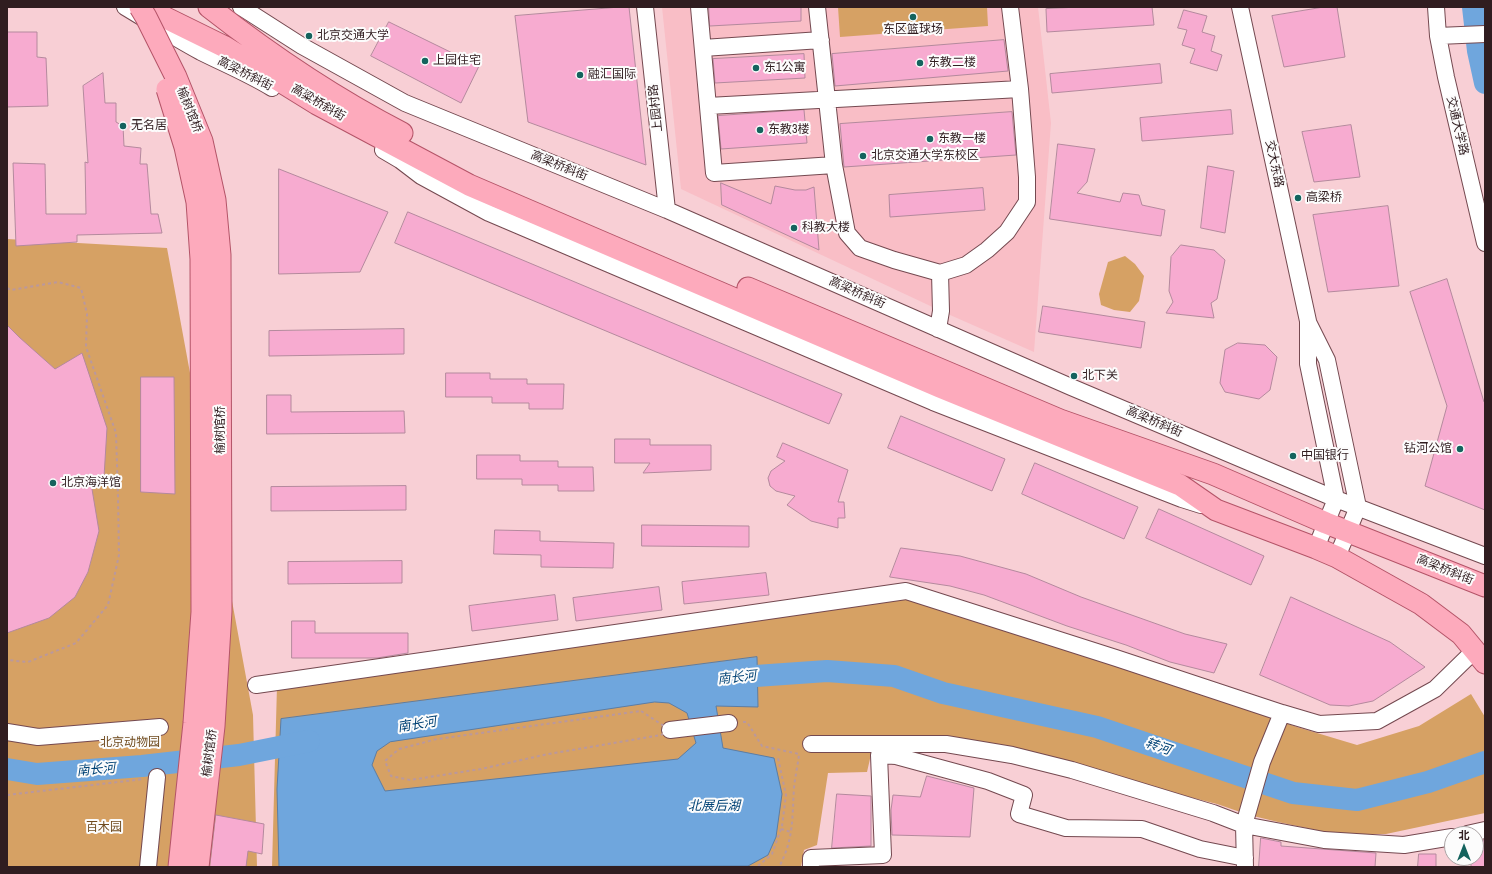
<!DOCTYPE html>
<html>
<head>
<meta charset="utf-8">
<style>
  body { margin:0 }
  #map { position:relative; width:1492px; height:874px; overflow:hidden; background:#f8cfd5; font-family:"Archivo Narrow","Noto Sans SC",sans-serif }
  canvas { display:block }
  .frame { position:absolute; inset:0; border:8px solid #301d20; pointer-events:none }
  .north { position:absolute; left:1444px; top:826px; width:40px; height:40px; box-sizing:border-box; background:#fcfcfc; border:1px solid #aaa3a4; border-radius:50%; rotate:0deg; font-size:11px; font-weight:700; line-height:16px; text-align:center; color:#301d20 }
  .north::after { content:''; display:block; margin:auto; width:14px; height:18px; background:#14635e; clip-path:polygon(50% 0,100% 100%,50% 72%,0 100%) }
</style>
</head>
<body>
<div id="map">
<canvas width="1492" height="874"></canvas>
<div class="frame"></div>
<div class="north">北</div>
</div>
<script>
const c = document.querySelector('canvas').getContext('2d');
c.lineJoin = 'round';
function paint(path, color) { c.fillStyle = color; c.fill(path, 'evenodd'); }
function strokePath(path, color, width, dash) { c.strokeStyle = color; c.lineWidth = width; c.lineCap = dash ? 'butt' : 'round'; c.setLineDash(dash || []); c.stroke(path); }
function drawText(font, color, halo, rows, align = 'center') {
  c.font = font + ' "Archivo Narrow","Noto Sans SC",sans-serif'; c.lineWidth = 4; c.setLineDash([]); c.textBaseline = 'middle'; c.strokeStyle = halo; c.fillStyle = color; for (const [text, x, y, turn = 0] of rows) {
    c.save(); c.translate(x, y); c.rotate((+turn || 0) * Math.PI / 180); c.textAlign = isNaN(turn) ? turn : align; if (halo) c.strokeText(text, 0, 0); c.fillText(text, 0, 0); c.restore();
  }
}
const built = new Path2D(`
  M662,7H1038L1051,123L1034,352L941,311L681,189Z`);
const green = new Path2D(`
  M838,7H987L988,26L840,37Z
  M7,239L167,248L253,715L257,867H7Z
  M1125,256L1135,264L1144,276L1139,301L1130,312L1114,310L1101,305L1099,294L1108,262Z
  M906,593L1020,628L1297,727L1357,745L1419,726L1471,694L1485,717V813L1386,834H1335L1278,822L1249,815L1217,804L1008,751L872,750L867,772L828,773L817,845L804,850L801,867H272L277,686Z`);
const water = new Path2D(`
  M757,657L758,707L716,706L723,748L774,758L782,794L776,837L768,855L748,866L279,867L277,789L281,719ZM655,702L669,703L687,713L696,743L678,759L385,791L372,765L377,751L390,742Z`);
const river = new Path2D(`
  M1473,7L1478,51L1485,83
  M727,678L827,671L894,676L943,693L1097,727L1293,793L1357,800L1428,782L1485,762
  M7,769L37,774L142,766L239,755L309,741`);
const building = new Path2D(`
  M620,7H629L646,165L528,122L515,16Z
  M709,7H801V21L710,26Z
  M1079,7H1152L1154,25L1047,32L1046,9Z
  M1324,7H1337L1345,57L1284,67L1272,16Z
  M1184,10L1207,16L1202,32L1215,36L1211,51L1222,55L1217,71L1190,63L1195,49L1182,45L1187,30L1178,28Z
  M389,22L479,66L461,103L371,56Z
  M7,32H37V57L46,58L48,106L7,107Z
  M1004,40L1008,71L835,86L832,54Z
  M804,54L805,78L715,83L713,59Z
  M1160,64L1162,83L1052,93L1050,74Z
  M103,73L105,103H116V122L123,126L124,146L141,148L140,164H147L151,214H158L162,233L77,235V242L16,246L13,163L45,164L46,214H86L85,162L88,163L83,86Z
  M804,110L807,143L721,149L718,116Z
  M1231,110L1233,134L1142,141L1140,118Z
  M1012,112L1016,155L844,167L840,124Z
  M1351,125L1360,177L1314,182L1302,132Z
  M1058,144L1095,149L1087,182L1077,193L1120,202L1123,193L1139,195L1142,205L1165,210L1161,236L1050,219Z
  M1208,166L1234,171L1225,233L1201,228Z
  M279,169L388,212L360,272L279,274Z
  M721,183L771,204L775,186L795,190H806L814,187L819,250L722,205Z
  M983,188L985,210L890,217L889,195Z
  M1388,206L1399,286L1328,292L1313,215Z
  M408,212L842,394L829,424L395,243Z
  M1181,245L1214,250L1225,260L1217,299L1211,303L1214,318L1166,313L1173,302L1169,291L1171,257Z
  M1447,279L1484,402H1485V510L1425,486L1447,406L1410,292Z
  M1043,306L1145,322L1141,348L1039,332Z
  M7,325L19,337L55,369L82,353L107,428L104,477L92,489L99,531L88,572L75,597L49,618L7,633Z
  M404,329V354L269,356V331Z
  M1238,343L1265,345L1277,357L1270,390L1259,399L1225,392L1220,383L1225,350Z
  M446,373H490V379H527V384H564L563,409H529V403H492V397H446Z
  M141,377H174L175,494L141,492Z
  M267,395H291V412L404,411L405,433L267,434Z
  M901,416L1005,459L992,491L888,448Z
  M615,439H650V445H711V470L643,473L650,463H615Z
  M783,443L848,470L838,502H844L845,518H838V528L811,521L787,505L795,496L776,491L770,486L768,478L771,471L785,461L777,457Z
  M477,455H520V461H558V467H593L594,491H558V485H522V479H477Z
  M1035,463L1138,507L1124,539L1022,494Z
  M406,486V510L271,511V487Z
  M1159,509L1264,556L1251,585L1146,538Z
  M642,525L749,526V547L642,546Z
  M495,530L540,531V541L614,543L613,568L541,567V555L494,554Z
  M901,548L960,556L1026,574L1081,597L1185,634L1227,644L1214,673L1170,662L1126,645L1067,626L984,595L950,586L890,577Z
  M402,561V583L288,584V562Z
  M766,573L769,595L684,604L682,582Z
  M659,587L662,610L576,621L573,598Z
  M555,595L558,620L472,631L469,606Z
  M1291,597L1390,642L1425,667L1373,701L1349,706L1330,705L1260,675Z
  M292,621H315V633H408V653L377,658H292Z
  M927,776L974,788L970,837L892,835L891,810L893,795L920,797Z
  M837,794L871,796V846L832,848Z
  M216,815L264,824L262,854L248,851L246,867H210Z
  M1261,838L1281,842V846L1376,853L1375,867H1259Z
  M1485,841V867H1471V858H1476V842Z
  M1419,854H1436V867H1418Z`);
const path = new Path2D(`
  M7,288L11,290L58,282L81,288L87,314L86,347L116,433L118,496L119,555L108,605L76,643L28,662L7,660
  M641,711L670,730L661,735L548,754L481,769L410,780L391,776L385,761L399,749L437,739Z
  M743,722H747L762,746L799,754C798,765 795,776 794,788C792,818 794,839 779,867
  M7,795L144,779
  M781,829L791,832
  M752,867L758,866L772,854L782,826L786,795L778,758`);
const minor = new Path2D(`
  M125,7C150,22 175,38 201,52C225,64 249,74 272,88
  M241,7L302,46L405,103L667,210L1071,387L1336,499L1485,556
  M645,7L667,210
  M699,7L714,173L834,165
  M817,7L834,165L847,233L860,248L894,260L940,273L966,265L987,250L1007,232L1027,202V177L1020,89L1010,7
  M1240,7L1308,321V364L1336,499
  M1436,7L1438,36L1446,77L1485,243
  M1438,36L1485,34
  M703,48L821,40
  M708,106L1020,89
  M383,150L400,160L421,176L489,213L933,402L1182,499L1201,505
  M1309,324L1327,360L1358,507
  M938,329L941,311L940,273
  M1316,548L1336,499
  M1337,557L1358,507
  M256,685L906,591L1116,658L1282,713L1319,724L1377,721L1435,689L1475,650
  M670,730L729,723
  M7,732L38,737L160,727
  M811,744H946L1012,755L1072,770L1213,813L1244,825L1324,840L1404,845L1452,837
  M1467,834L1485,830
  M148,867L157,777
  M811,867V858L883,855L879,755L896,756L988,781L1024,795L1019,814L1066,828L1142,829L1200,849L1245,858
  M1245,867L1244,825L1262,762L1282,713`);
const major = new Path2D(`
  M147,7L162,16L225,47L317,104L469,185L940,387L1180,485L1216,510L1316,548L1337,557L1421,604L1461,634L1485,663
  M209,7C269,54 334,98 402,133
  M748,288L1060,420L1213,474L1326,523L1485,586`);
const majorBridge = new Path2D(`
  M140,7L146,17L176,77L202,141L215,200L220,255L221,611L214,726L198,867
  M167,89L185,147L197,202L201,259L202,612L194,723L179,867`);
const markers = [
  [913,17,4,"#14635e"],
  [309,36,4,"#14635e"],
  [425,61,4,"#14635e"],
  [920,63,4,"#14635e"],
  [756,68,4,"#14635e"],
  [580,75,4,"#14635e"],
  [123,126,4,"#14635e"],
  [760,130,4,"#14635e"],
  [930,139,4,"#14635e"],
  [863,156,4,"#14635e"],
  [1298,198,4,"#14635e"],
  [794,228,4,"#14635e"],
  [1074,376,4,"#14635e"],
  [1460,449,4,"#14635e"],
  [1293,456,4,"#14635e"],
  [53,483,4,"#14635e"]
];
const poiNames = [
  ["东区篮球场",913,30,"center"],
  ["北京交通大学",317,36],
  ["上园住宅",433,61],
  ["东教二楼",928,63],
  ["东1公寓",764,68],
  ["融汇国际",588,75],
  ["无名居",131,126],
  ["东教3楼",768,130],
  ["东教一楼",938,139],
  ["北京交通大学东校区",871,156],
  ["高梁桥",1306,198],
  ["科教大楼",802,228],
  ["北下关",1082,376],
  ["钻河公馆",1452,449,"right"],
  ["中国银行",1301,456],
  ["北京海洋馆",61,483]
];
const streetNames = [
  ["高梁桥斜街",245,74,27],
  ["高粱桥斜街",318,103,30],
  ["上园村路",656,108,-96],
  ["榆树馆桥",189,110,68],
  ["交通大学路",1457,126,77],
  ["交大东路",1274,164,78],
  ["高梁桥斜街",559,166,22],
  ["高梁桥斜街",857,293,24],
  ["高梁桥斜街",1154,422,23],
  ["榆树馆桥",221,430,-90],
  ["高梁桥斜街",1445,570,22],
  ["榆树馆桥",210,753,-83]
];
const parkNames = [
  ["北京动物园",130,743],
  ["百木园",104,828]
];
const waterNames = [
  ["南长河",737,678,-6],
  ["南长河",417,725,-9],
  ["转河",1158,747,19],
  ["南长河",96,770,-5],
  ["北展后湖",714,807]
];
paint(built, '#f9bec6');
paint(green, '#d6a164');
paint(water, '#6fa6dd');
strokePath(water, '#5c7da4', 1);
strokePath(river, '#6fa6dd', 22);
paint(building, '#f7abd0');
strokePath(building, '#b4899d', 1);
strokePath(minor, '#744950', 18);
strokePath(major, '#b45468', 23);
strokePath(path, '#ba989d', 2, [3, 3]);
strokePath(minor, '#fff', 16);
strokePath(major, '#fdaabc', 21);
strokePath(majorBridge, '#b45468', 23, []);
strokePath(majorBridge, '#fdaabc', 21);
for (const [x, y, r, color] of markers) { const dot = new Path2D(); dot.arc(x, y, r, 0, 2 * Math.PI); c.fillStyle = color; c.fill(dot); strokePath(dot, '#fcfcfc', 1.5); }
drawText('12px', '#301d20', '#fcfcfc', poiNames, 'left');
drawText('12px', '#301d20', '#fcfcfc', streetNames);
drawText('12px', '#6f4a1d', '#fcfcfc', parkNames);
drawText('italic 13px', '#004275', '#fcfcfc', waterNames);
</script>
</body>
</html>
